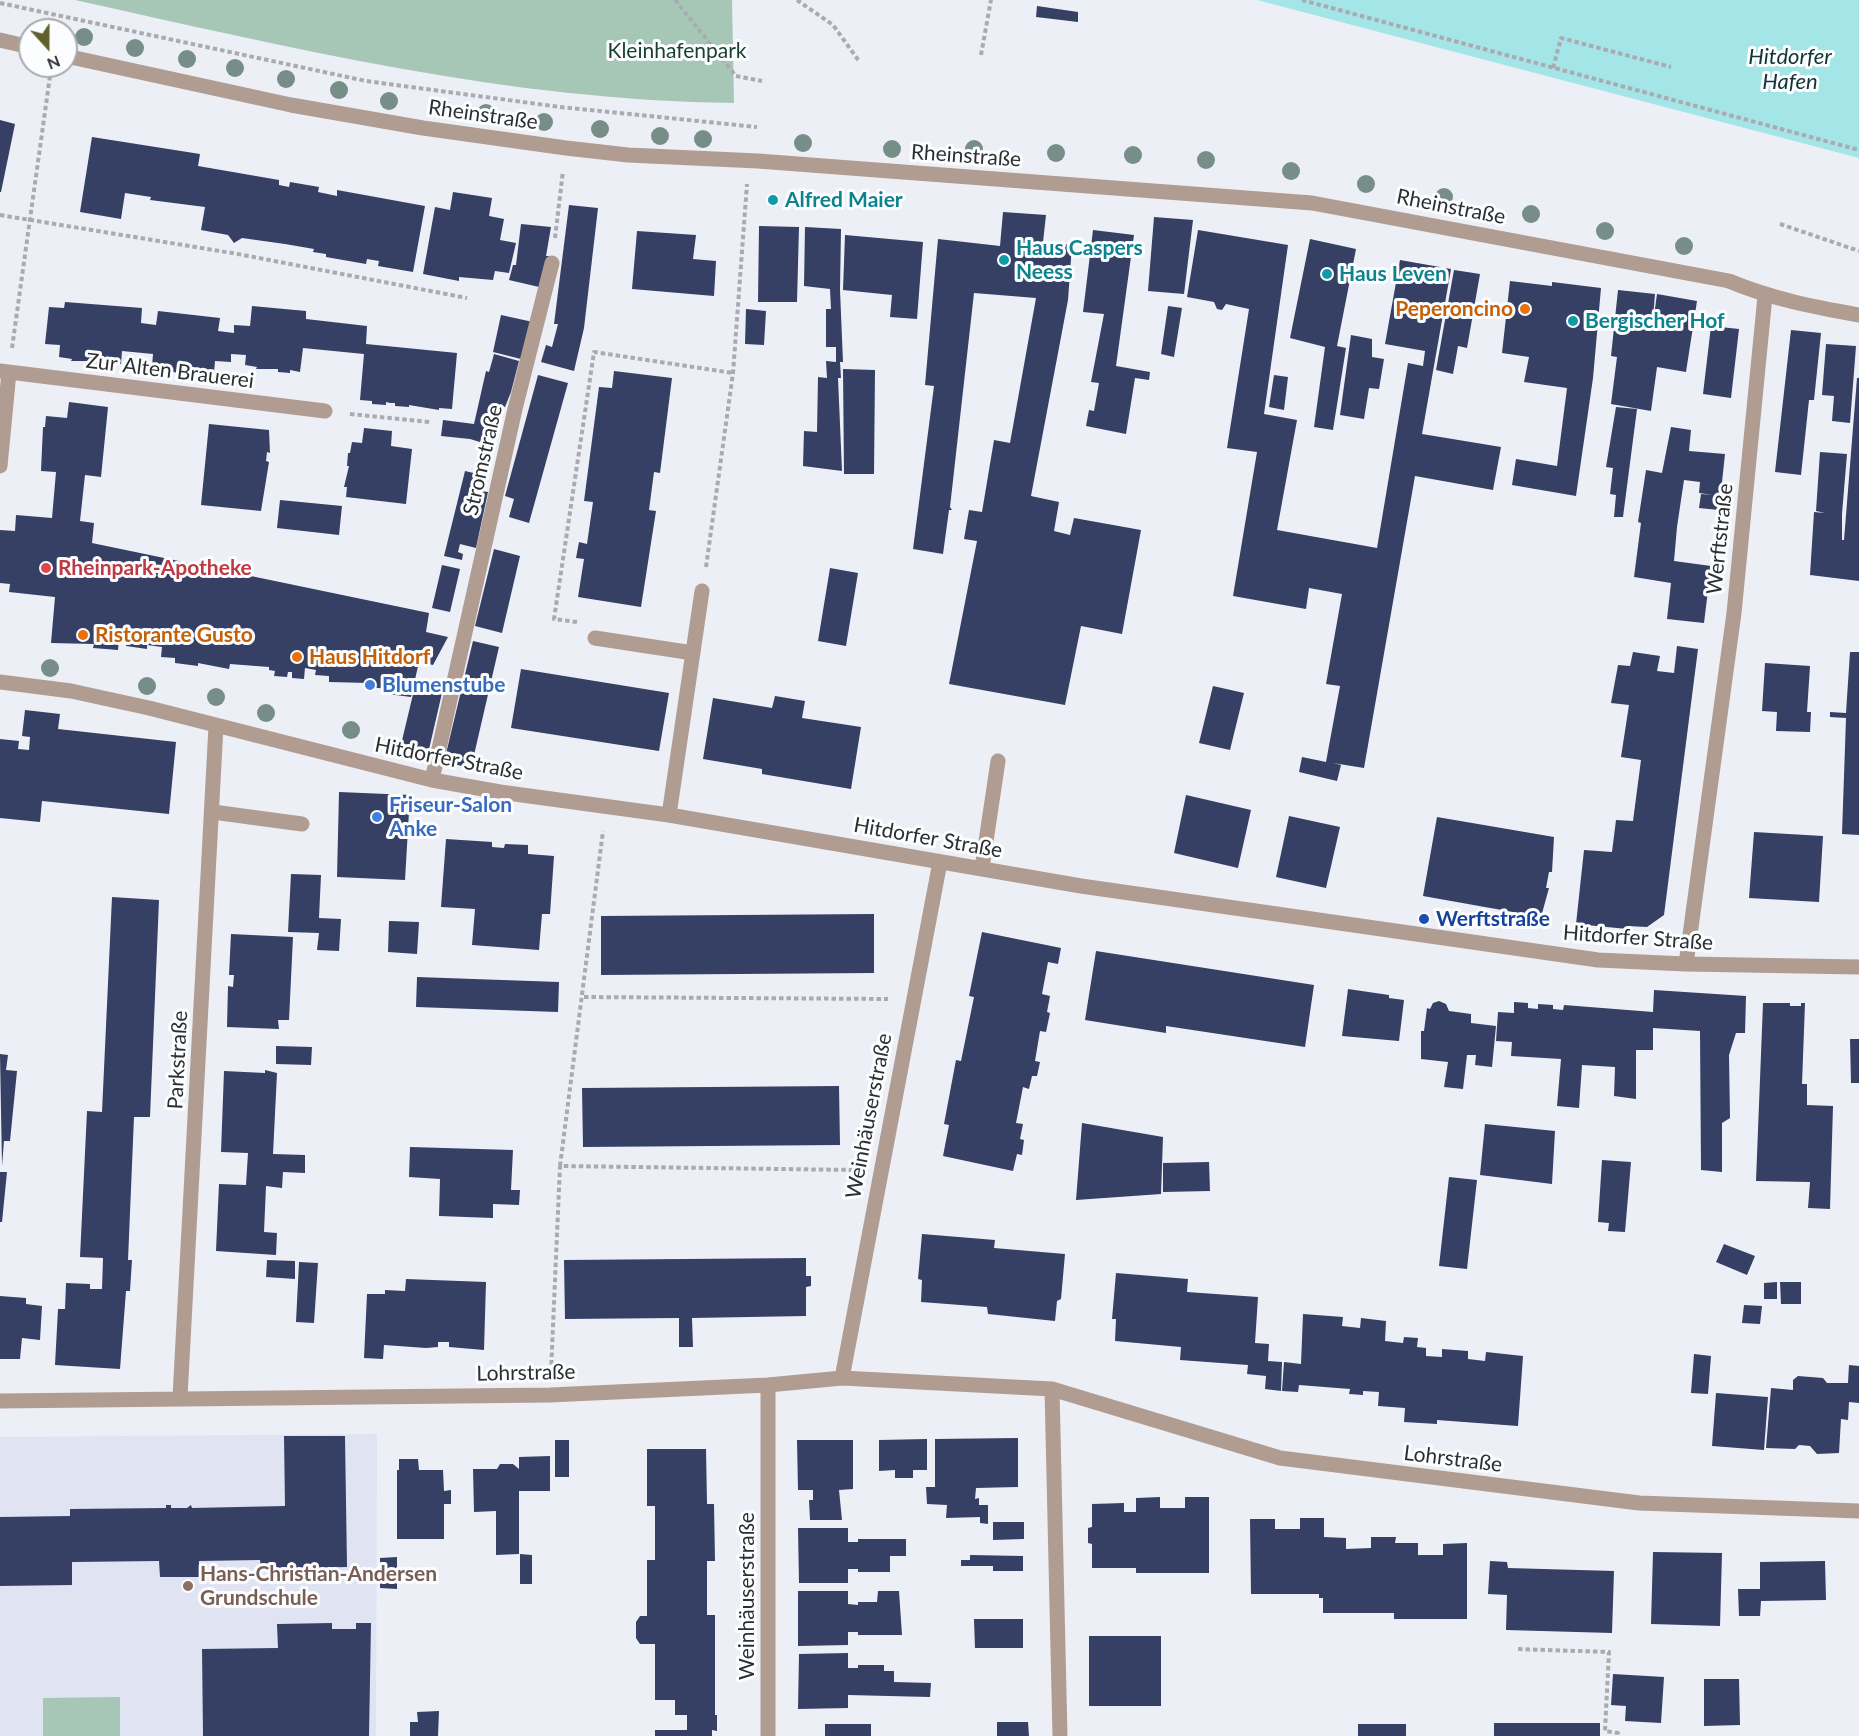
<!DOCTYPE html>
<html>
<head>
<meta charset="utf-8">
<style>
  body { margin:0 }
  #map { position:relative; width:1859px; height:1736px; overflow:hidden; background:#edeff7; font-family:Lato,sans-serif }
  canvas { display:block }
  .north { position:absolute; left:18px; top:18px; width:60px; height:60px; box-sizing:border-box; background:#fcfdfe; border:2px solid #a9aaac; border-radius:50%; rotate:159deg; font-size:16px; font-weight:700; line-height:24px; text-align:center; color:#2d2e30 }
  .north::after { content:''; display:block; margin:auto; width:21px; height:27px; background:#615f2c; clip-path:polygon(50% 0,100% 100%,50% 72%,0 100%) }
</style>
</head>
<body>
<div id="map">
<canvas width="1859" height="1736"></canvas>
<div class="north">N</div>
</div>
<script>
const c = document.querySelector('canvas').getContext('2d');
c.lineJoin = 'round';
function paint(path, color) { c.fillStyle = color; c.fill(path, 'evenodd'); }
function strokePath(path, color, width, dash) { c.strokeStyle = color; c.lineWidth = width; c.lineCap = dash ? 'butt' : 'round'; c.setLineDash(dash || []); c.stroke(path); }
function drawText(font, color, halo, rows, align = 'center') {
  c.font = font + ' Lato,sans-serif'; c.lineWidth = 6; c.setLineDash([]); c.textBaseline = 'middle'; c.strokeStyle = halo; c.fillStyle = color; for (const [text, x, y, turn = 0] of rows) {
    c.save(); c.translate(x, y); c.rotate((+turn || 0) * Math.PI / 180); c.textAlign = isNaN(turn) ? turn : align; if (halo) c.strokeText(text, 0, 0); c.fillText(text, 0, 0); c.restore();
  }
}
const built = new Path2D(`
  M377,1434L376,1736H0V1437Z`);
const green = new Path2D(`
  M75,0H732L734,103C510,101 292,48 75,0Z
  M120,1697V1736H43V1698Z`);
const water = new Path2D(`
  M1257,0H1859V158Z`);
const building = new Path2D(`
  M1037,6L1078,12V22L1036,17Z
  M0,120L15,124L1,192H0Z
  M92,137L200,154L198,166L279,180V185L289,187L290,182L319,187L318,192L337,196V190L425,206L413,272L378,266L379,261L367,259L366,264L326,257V254L313,252L314,249L285,244L242,238L234,243L228,235L201,230L205,207L150,200L151,197L125,193L121,219L80,212Z
  M453,192L492,198L489,216L504,219L500,240L516,243L509,273L495,271L493,280L459,277V281L423,274L435,207L450,210Z
  M569,205L598,208L584,328L574,371L541,362L546,345L552,347L558,324H554Z
  M1003,212L1046,215L1043,242L1072,245L1068,300L1031,496L1059,502L1054,531L1070,535L1074,518L1141,530L1122,634L1081,626L1065,705L949,684L977,541L964,539L969,510L982,512L994,440L1010,443L1036,298L974,293L950,507L952,510H949L943,554L913,549L934,386L925,385L938,239L1000,246Z
  M1154,217L1193,220L1184,294L1148,291Z
  M521,224L551,227L546,256H552L539,287L509,280L513,265H516Z
  M759,226L799,227L797,302H758Z
  M805,227L841,229L840,290L843,362H840L841,378H838L842,471L803,466L804,431L817,432L818,377L827,378L826,361L836,362V347H826V309H831L830,289L804,286Z
  M1093,230L1134,235L1116,366L1150,372L1149,380L1135,378L1126,434L1086,426L1089,410L1094,411L1099,383L1091,382L1104,314L1083,312Z
  M1198,230L1288,245L1264,414L1297,420L1277,530L1377,548L1408,363L1423,366L1425,351L1385,344L1400,260L1451,269L1422,434L1501,447L1493,490L1415,476L1364,768L1333,763L1341,765L1337,781L1299,772L1302,757L1326,762L1340,686L1326,684L1342,594L1309,588L1306,609L1233,596L1257,452L1227,448L1249,309L1226,304L1222,310L1217,309L1214,302L1187,297Z
  M637,231L696,235L693,259L716,261L714,296L632,289Z
  M845,235L923,242L917,319L890,317L892,295L843,290Z
  M1310,239L1356,249L1337,346L1346,348L1333,430L1314,427L1325,347L1290,338Z
  M1454,270L1480,274L1467,348L1458,346L1453,374L1436,370Z
  M1510,281L1552,286V282L1601,288L1593,378L1576,496L1512,485L1516,459L1557,466L1567,388L1524,382L1529,357L1502,353Z
  M1618,290L1655,294L1652,330L1657,294L1697,301L1686,372L1657,367L1651,411L1611,404L1617,357L1611,356Z
  M65,302L142,308L141,323L156,325L158,311L220,318L218,331L234,333V325L250,326L252,306L306,311V319L367,326L366,344L457,353L452,409L439,408V410L409,405V407L395,406V403H390L386,402V405L372,404V401L360,400L364,354L303,348L300,372L290,370V373L278,372V369H256L257,367L245,365L246,355L231,354V362L215,361L214,373L202,372L201,375L188,373V370L179,369L178,373L152,367L153,354L122,351L121,364L108,362V365L94,363L95,361H71L72,359L59,357L60,345L45,344L49,307L64,308Z
  M1168,306L1182,308L1174,357L1161,354Z
  M746,309L766,311L764,345L745,344Z
  M501,315L533,322L525,360L493,352Z
  M1711,326L1739,329L1731,398L1703,394Z
  M1791,330L1821,333L1814,400H1809L1801,475L1775,472Z
  M1351,335L1372,339V357L1384,359L1379,389L1369,388L1364,419L1340,415Z
  M1826,344L1856,346L1850,423L1832,421L1834,396L1822,395Z
  M494,354L519,361L511,392L505,407L502,406L493,446L470,439L441,436L443,420L474,424L486,371L489,372Z
  M843,369L875,370L874,474H844Z
  M614,371L672,378L660,473L654,472L649,510L656,511L641,607L578,597L584,559L576,558L579,542L587,544L593,502L584,501L599,387L612,388Z
  M538,375L568,383L529,523L509,517L514,499L505,496Z
  M1274,375L1288,377L1284,410L1269,407Z
  M1857,378H1859V581L1810,575L1814,512L1825,513L1816,511L1820,452L1847,454L1842,514V540H1844Z
  M69,402L108,407L101,477L85,475L80,521L94,523L92,543L429,613L426,632L448,637L433,665L419,662L411,697L388,694V689L369,687V683L329,682V676L315,675L316,670L305,668L304,679L292,678V672H288L287,677L274,676L275,671L269,670V667L230,664L229,669L198,663V666L175,663V658L161,657L162,647L147,645V649L126,646L127,640H119L118,650L93,648L94,644L51,643L55,597L9,592L10,584L0,583V530L15,531L16,515L52,518L56,472L41,471L43,427H45L46,416L67,418Z
  M1616,407L1637,409L1623,517H1614L1616,495L1610,494L1613,468L1606,467Z
  M209,424L269,430L270,453L267,452L266,461L269,462L261,511L201,505Z
  M1671,427L1691,430L1689,451L1725,454L1719,510L1699,508L1701,494L1713,495L1699,493L1700,482L1684,480L1677,527L1674,561L1711,566L1704,623L1667,619L1671,583L1634,577L1641,523L1638,522L1646,470L1662,473Z
  M364,428L392,431L391,446L412,449L406,504L346,497L347,487H344L349,466H347L348,453H350L352,442L362,443Z
  M465,471L478,474L475,490L488,492L476,548L460,544L458,552L463,554L462,560L444,556Z
  M280,500L342,506L339,535L277,528Z
  M494,549L520,556L502,633L475,626Z
  M442,565L460,569L450,612L432,608Z
  M830,568L858,573L846,646L818,641Z
  M473,641L499,647L471,768L444,762Z
  M1677,646L1698,649L1664,915L1647,927L1627,926V929L1576,924L1584,850L1612,852L1616,820L1633,821L1641,760L1621,757L1629,705L1611,703L1618,665L1630,666L1633,652L1660,656L1657,671L1674,673Z
  M1850,652H1859V835L1842,834L1846,718L1830,717V712L1846,713Z
  M1765,663L1810,666L1807,712H1811L1810,732L1776,731L1777,712L1762,711Z
  M521,669L669,693L659,751L511,728Z
  M415,686L442,693L427,758L399,753Z
  M1213,686L1244,693L1230,750L1199,743Z
  M775,696L805,701L802,718L861,727L851,789L762,774V769L703,759L713,698L772,708Z
  M25,710L60,714L58,729L176,742L169,814L42,801L40,822L0,818V739L19,741L18,749L29,750L30,737L22,736Z
  M339,792L410,795L405,880L337,877Z
  M1186,795L1251,810L1238,868L1174,853Z
  M1289,816L1340,827L1326,888L1276,877Z
  M1437,817L1554,837L1552,872H1549L1546,888H1549L1541,917L1423,896Z
  M1754,832L1823,836L1819,902L1749,898Z
  M446,839L492,842V847L504,848L505,844L528,845V854L554,856L550,914H542L539,950L472,945L475,909L441,907Z
  M291,874L321,875L319,918L341,919L339,951L317,950L319,933L288,932Z
  M112,897L159,900L150,1117H134L128,1260H132L130,1291H126L120,1369L55,1365L58,1309H65L66,1283L90,1284V1289H102L103,1258L80,1257L87,1111L102,1112Z
  M874,914V973L601,975V916Z
  M389,921L419,922L417,954L388,952Z
  M982,932L1061,948L1058,964L1048,962L1042,994L1050,996L1047,1012L1050,1013L1046,1032L1040,1031L1035,1061L1040,1062L1037,1076H1032L1029,1089L1023,1087L1016,1123L1023,1124L1020,1139L1024,1140L1022,1155L1017,1154L1013,1171L943,1156L949,1125L944,1124L956,1060L961,1061L974,997L969,996Z
  M231,934L293,937L289,1020H278L279,1029L227,1027L228,986L233,987L234,975H229Z
  M1096,951L1314,985L1305,1047L1166,1026V1033L1085,1020Z
  M417,977L559,982L558,1012L416,1007Z
  M1348,989L1389,995V998L1404,1000L1399,1041L1342,1036Z
  M1654,990L1746,996L1745,1033H1736L1729,1055L1730,1118L1722,1123V1172L1701,1170L1700,1031L1653,1028V1050H1636V1099L1614,1096L1615,1067L1582,1065L1579,1108L1557,1106L1561,1059L1511,1056L1512,1042L1496,1041L1498,1012L1514,1013V1002L1528,1003V1008L1538,1009V1004L1553,1005V1009L1563,1010L1564,1005L1653,1012Z
  M1439,1001L1446,1004L1449,1011L1471,1014V1023L1496,1026L1492,1067L1475,1065L1476,1055H1467L1463,1089L1444,1087L1448,1062L1421,1059V1031H1424L1427,1008L1430,1009L1433,1003Z
  M1763,1003H1790V1006H1801V1003H1805L1802,1084H1807V1105L1833,1106L1830,1209L1808,1208L1810,1182L1756,1181Z
  M1850,1039H1859V1083H1851Z
  M276,1046L312,1047L311,1065L276,1064Z
  M0,1054L8,1055L6,1070L17,1071L10,1141H4L2,1166Z
  M265,1070L277,1073L273,1154L305,1155V1173L283,1172L282,1188L266,1186L264,1232L277,1233L276,1255L216,1251L219,1184L246,1185L248,1153L221,1152L224,1071L265,1073Z
  M839,1086L840,1145L583,1147L582,1088Z
  M1082,1123L1163,1137L1161,1194L1076,1200Z
  M1485,1124L1555,1131L1552,1184L1480,1175Z
  M410,1147L513,1150L511,1190H520L519,1205L493,1204V1218L439,1216L440,1179L409,1177Z
  M1602,1160L1631,1162L1625,1232L1608,1231L1609,1223L1598,1222Z
  M1209,1162L1210,1191L1163,1192V1163Z
  M0,1172H7L2,1222H0Z
  M1449,1177L1477,1180L1467,1269L1439,1266Z
  M922,1234L995,1240L994,1248L1065,1254L1061,1299L1057,1301L1055,1321L988,1314L987,1307L921,1302L922,1280L918,1279Z
  M1724,1244L1755,1256L1747,1275L1716,1262Z
  M806,1258V1276H811V1286L806,1287V1316L692,1318L693,1347H679V1318L565,1319L564,1260Z
  M267,1260L295,1261V1279L266,1277Z
  M299,1262L318,1263L314,1323L296,1322Z
  M1116,1273L1188,1279L1187,1292L1258,1297L1255,1343L1269,1344L1268,1361L1282,1362L1281,1391L1265,1389L1266,1376L1247,1374L1248,1365L1180,1360L1181,1347L1115,1341L1116,1319H1112Z
  M406,1279L486,1282L484,1350L449,1347V1342H438V1347L426,1348L384,1345L383,1359L364,1358L367,1294H385V1290L405,1291Z
  M1777,1282V1299H1764V1283Z
  M1780,1282H1801V1304H1781Z
  M0,1296L26,1298V1304L42,1306L40,1340L22,1338L20,1359H0Z
  M1744,1305L1762,1306L1760,1324L1742,1323Z
  M1303,1314L1343,1317L1342,1326L1360,1328L1361,1318L1386,1321L1385,1341L1403,1343L1404,1337L1418,1338L1417,1347L1426,1348V1356L1442,1357V1349L1468,1351V1359L1485,1361L1486,1352L1523,1356L1518,1426L1437,1420V1424L1404,1422L1405,1408L1378,1406L1379,1392L1363,1391V1395L1349,1394L1350,1389L1299,1385L1298,1392L1282,1391L1284,1362L1301,1364Z
  M1694,1354L1711,1356L1708,1394L1691,1393Z
  M1849,1365L1859,1366V1403L1849,1402L1848,1420L1841,1419L1839,1453L1817,1454L1810,1446L1799,1445L1795,1449L1766,1448L1771,1388L1793,1390V1380L1798,1376L1823,1378L1827,1383H1848Z
  M1716,1393L1768,1397L1764,1450L1712,1446Z
  M284,1436H345L347,1567L261,1569L260,1560L199,1561V1577H160L159,1561L72,1562V1585L0,1586V1517L70,1516V1509L166,1508V1505H171V1508H187L191,1505L192,1508L285,1506Z
  M1018,1438V1487L976,1488L975,1499L979,1498V1505H988V1524L980,1523V1517L946,1518L947,1505L927,1504L926,1487H935V1439Z
  M927,1439V1470H913V1478H895V1470L879,1471V1440Z
  M555,1440H569V1477H555Z
  M797,1440H853V1489L839,1490L842,1520H810L809,1500H813V1490H798Z
  M647,1449H706L707,1504H714L715,1561H707V1615H715V1715H717V1731L712,1730V1736H655V1730H687V1715H675V1700H655V1644H640L636,1638V1622L640,1616H647V1560H655V1506H647Z
  M550,1456V1491H519V1554L496,1555V1511L474,1512L473,1469H497L500,1464H513L519,1469V1457Z
  M399,1459H418L419,1470H443L444,1491L451,1490V1504H444V1539H397V1470H399Z
  M1160,1497V1508H1185V1497H1209V1573H1136V1568H1092V1544L1088,1543V1528L1092,1527V1504L1124,1503V1512H1136V1498Z
  M1300,1518H1324V1537L1346,1538V1549L1371,1548V1537H1396L1395,1543H1418V1555H1443V1544L1467,1543V1619H1394V1613H1323V1598H1319V1594H1251L1250,1519H1275V1529H1300Z
  M993,1522H1024V1539L993,1540Z
  M798,1528H848V1542H858V1539H906V1556H890V1572H858V1569H848V1583H799Z
  M1653,1552L1722,1553L1720,1626L1651,1624Z
  M520,1554L532,1555V1584H520Z
  M970,1555L1023,1556V1571H993V1566H961V1560H970Z
  M397,1557V1589L380,1588V1558Z
  M1490,1561L1507,1562L1508,1568L1614,1571L1612,1633L1506,1630L1507,1595L1488,1594Z
  M1825,1561L1826,1600L1761,1601L1760,1616H1739L1738,1589H1760V1562Z
  M798,1591H848V1604L858,1605V1602H877L878,1591H899L902,1635H858V1632H848V1645L798,1646Z
  M974,1619H1023V1648H975Z
  M332,1623V1629H356V1623H371L369,1736H203L202,1649L278,1648L277,1624Z
  M1089,1636H1161V1706H1089Z
  M848,1653V1668H858V1665H884V1671H894V1682L931,1683L930,1697L848,1695V1708L798,1709L799,1654Z
  M1613,1674L1664,1677L1661,1723L1625,1721L1626,1706L1611,1705Z
  M1704,1679H1739L1740,1725L1704,1726Z
  M439,1711L438,1736H410V1722H418L417,1712Z
  M997,1722H1028L1029,1736H997Z
  M1494,1723H1600V1736H1494Z
  M825,1724H871V1736H825Z
  M1358,1724H1406V1736H1358Z`);
const path = new Path2D(`
  M675,0L736,76L762,81
  M797,0L833,25L859,61
  M1302,0L1859,150
  M0,3L366,81L560,107L757,127
  M981,55L991,0
  M1553,68L1561,38L1671,67
  M0,215L238,254L467,298
  M1780,224L1859,251
  M555,238L563,171
  M12,348L50,76
  M350,414L430,422
  M706,567L733,373L747,184
  M577,622L554,619L594,352L733,373
  M584,997L888,999
  M560,1166L603,831
  M551,1372L560,1166L857,1170
  M1518,1649L1609,1652L1605,1731L1618,1733V1736`);
const minor = new Path2D(`
  M0,40L30,47
  M66,56L291,105L423,128L566,148L628,155L758,161L1312,203L1729,281C1772,299 1814,307 1859,315
  M0,371L325,411
  M0,466L9,372
  M595,638L693,653
  M0,682L71,691L149,708L432,780L500,792L669,815L1081,886L1598,960L1686,964L1859,967
  M432,780L515,409L552,263
  M213,812L302,824
  M669,815L702,591
  M982,868L998,761
  M1686,964L1734,613L1765,296
  M842,1378L940,862
  M768,1385V1736
  M1052,1389L1060,1736
  M180,1397L216,726
  M0,1401L550,1395L768,1385L842,1378L1052,1389L1280,1458L1639,1503L1859,1511`);
const trees = [
  [84,37],
  [135,48],
  [187,59],
  [235,68],
  [286,79],
  [339,90],
  [389,101],
  [442,108],
  [486,113],
  [544,122],
  [600,129],
  [660,136],
  [703,139],
  [803,143],
  [892,149],
  [974,149],
  [1056,153],
  [1133,155],
  [1206,160],
  [1291,171],
  [1366,184],
  [1444,197],
  [1531,214],
  [1605,231],
  [1684,246],
  [50,668],
  [147,686],
  [216,697],
  [266,713],
  [351,730]
];
const markers = [
  [773,200,6,"#0f9aa8"],
  [1004,260,6,"#0f9aa8"],
  [1327,274,6,"#0f9aa8"],
  [1525,309,6,"#e8710a"],
  [1573,321,6,"#0f9aa8"],
  [46,568,6,"#e0444e"],
  [83,635,6,"#e8710a"],
  [297,657,6,"#e8710a"],
  [370,685,6,"#3f7fe0"],
  [377,817,6,"#3f7fe0"],
  [1424,919,6,"#1a4fb4"],
  [188,1586,6,"#8d6e63"]
];
const parkNames = [
  ["Kleinhafenpark",677,51]
];
const streetNames = [
  ["Rheinstraße",483,115,8],
  ["Rheinstraße",966,156,4],
  ["Rheinstraße",1451,207,11],
  ["Zur Alten Brauerei",170,371,7],
  ["Stromstraße",483,460,-77],
  ["Werftstraße",1720,539,-84],
  ["Hitdorfer Straße",449,759,11],
  ["Hitdorfer Straße",928,838,10],
  ["Hitdorfer Straße",1638,938,4],
  ["Parkstraße",178,1060,-87],
  ["Weinhäuserstraße",869,1116,-79],
  ["Lohrstraße",526,1373,-1],
  ["Lohrstraße",1453,1459,7],
  ["Weinhäuserstraße",747,1596,-90]
];
const cultureNames = [
  ["Alfred Maier",785,200],
  ["Haus Caspers",1016,248],
  ["Neess",1016,272],
  ["Haus Leven",1339,274],
  ["Bergischer Hof",1585,321]
];
const foodNames = [
  ["Peperoncino",1513,309,"right"],
  ["Ristorante Gusto",95,635],
  ["Haus Hitdorf",309,657]
];
const healthNames = [
  ["Rheinpark-Apotheke",58,568]
];
const shopNames = [
  ["Blumenstube",382,685],
  ["Friseur-Salon",389,805],
  ["Anke",389,829]
];
const transitNames = [
  ["Werftstraße",1436,919]
];
const educationNames = [
  ["Hans-Christian-Andersen",200,1574],
  ["Grundschule",200,1598]
];
const waterNames = [
  ["Hitdorfer",1790,57],
  ["Hafen",1790,82]
];
paint(built, '#e0e4f2');
paint(green, '#a7c7b6');
paint(water, '#a4e5e7');
paint(building, '#363f64');
strokePath(path, '#aaabb1', 4, [4.5, 3]);
strokePath(minor, '#b19c92', 15);
c.fillStyle = '#778e88';
for (const [x, y] of trees) { c.beginPath(); c.arc(x, y, 9, 0, 2 * Math.PI); c.fill(); }
for (const [x, y, r, color] of markers) { const dot = new Path2D(); dot.arc(x, y, r, 0, 2 * Math.PI); c.fillStyle = color; c.fill(dot); strokePath(dot, '#fcfdfe', 2); }
drawText('21px', '#163f2d', '#fcfdfe', parkNames);
drawText('21px', '#2d2e30', '#fcfdfe', streetNames);
drawText('bold 21px', '#0d838f', '#fcfdfe', cultureNames, 'left');
drawText('bold 21px', '#c56008', '#fcfdfe', foodNames, 'left');
drawText('bold 21px', '#be3a42', '#fcfdfe', healthNames, 'left');
drawText('bold 21px', '#366cbe', '#fcfdfe', shopNames, 'left');
drawText('bold 21px', '#164399', '#fcfdfe', transitNames, 'left');
drawText('bold 21px', '#785e54', '#fcfdfe', educationNames, 'left');
drawText('italic 22px', '#133435', '#fcfdfe', waterNames);
</script>
</body>
</html>
